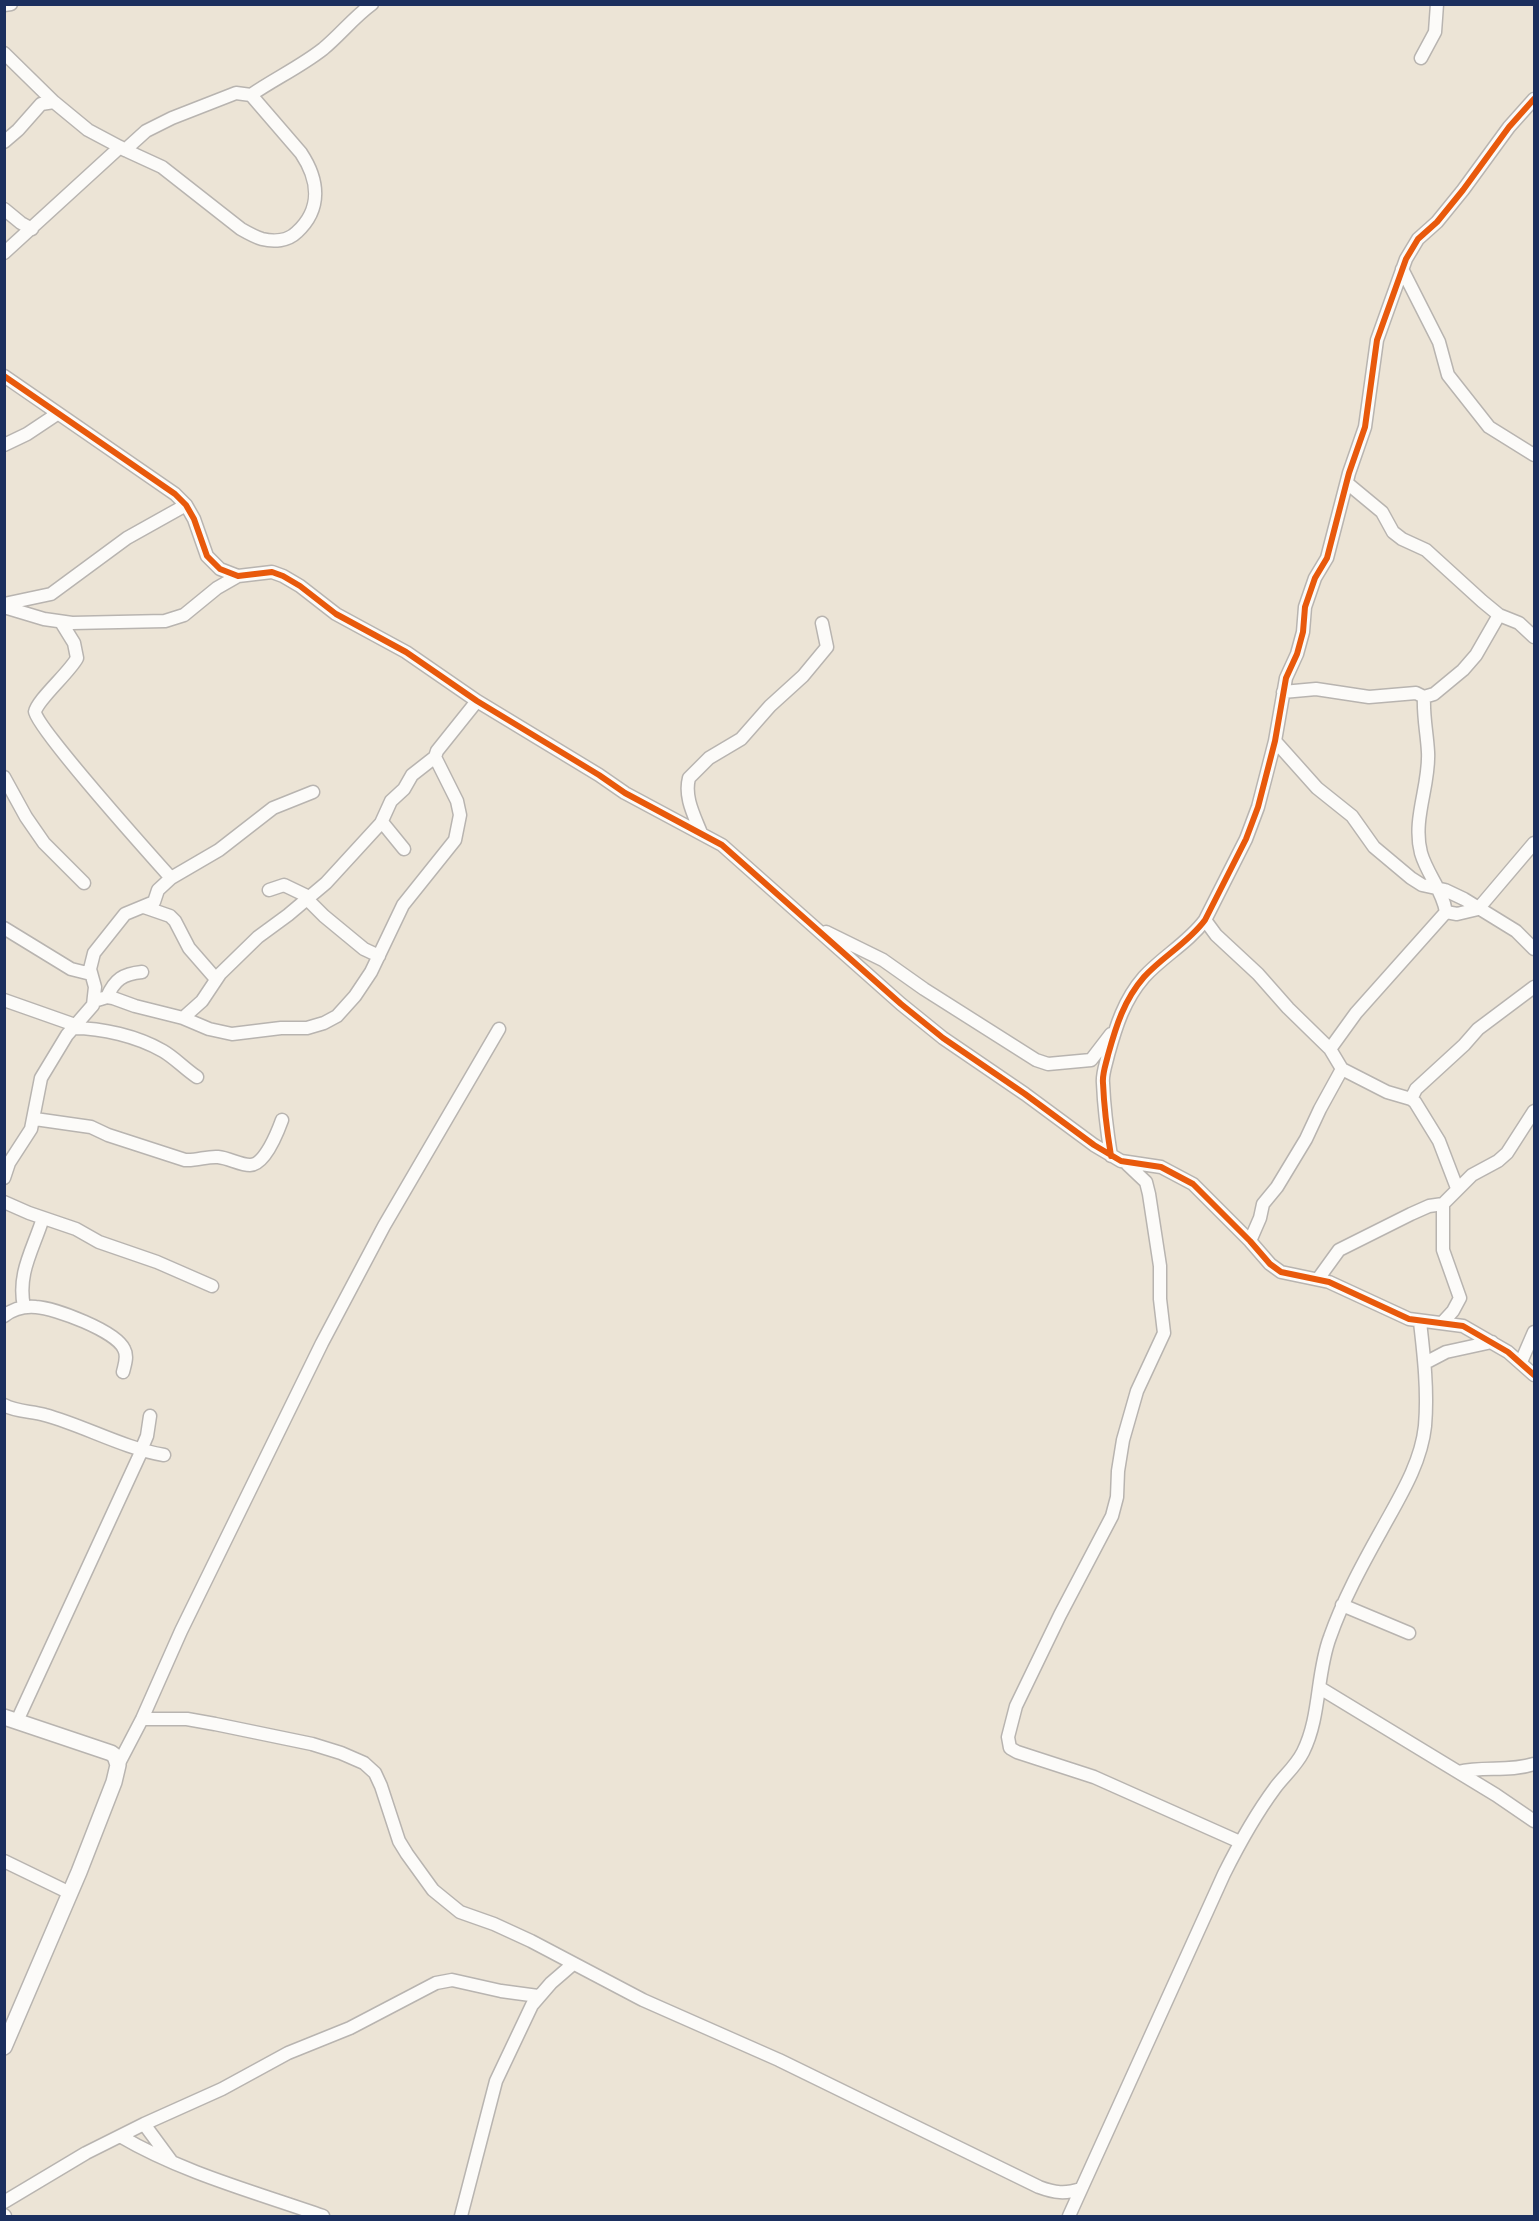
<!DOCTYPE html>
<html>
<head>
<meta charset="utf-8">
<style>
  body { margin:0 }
  #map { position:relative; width:1539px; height:2221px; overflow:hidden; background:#ece4d6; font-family:"Sorts Mill Goudy",serif }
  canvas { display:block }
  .frame { position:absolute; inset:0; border:6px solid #1b2f5e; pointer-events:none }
</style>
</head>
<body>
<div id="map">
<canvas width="1539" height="2221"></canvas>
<div class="frame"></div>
</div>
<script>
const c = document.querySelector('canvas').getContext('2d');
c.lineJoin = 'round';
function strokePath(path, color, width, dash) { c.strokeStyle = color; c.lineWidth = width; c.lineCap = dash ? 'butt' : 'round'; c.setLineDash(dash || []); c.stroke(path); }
const minor = new Path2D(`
  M4,5L11,4
  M4,53L54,102
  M1421,58L1435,32L1437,4
  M4,142L18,130L41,104L54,102L88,130L120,147
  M125,150L162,167L241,229C248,233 255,237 262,239C274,242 288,241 297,232C322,209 319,180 301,153L251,95
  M4,209L21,223L32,229
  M4,253L120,147L125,150L146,131L172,118L236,93L251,95C274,79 300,67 323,49C340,35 354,17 372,4
  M1402,269L1439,342L1448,375L1489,427L1534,455
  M4,376L175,494L186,505L194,519L207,556L220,569L238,576L272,572L283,576L300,586L336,614L406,652L477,701L599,775L625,793L722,845L901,1004L943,1038L1025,1094L1094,1145L1121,1161L1161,1167L1193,1184L1250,1241L1270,1264L1281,1272L1329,1282L1409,1319L1463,1326L1508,1352L1534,1375
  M4,445L27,434L57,414
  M1347,483L1382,512L1393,532L1402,539L1426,550L1482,601L1499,615L1519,623L1534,637
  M4,604L51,594L127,538L186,505
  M4,607L44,619L72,623L165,621L184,615L217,588L238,576
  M61,622L74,643L77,658C70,672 37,700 35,712C34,725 154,859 171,878
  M1283,692L1316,689L1369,697L1416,693L1424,697L1434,694L1463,670L1476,655L1499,615
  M1275,741L1317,788L1352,816L1374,847L1411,878L1422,885L1445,890L1464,899L1516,931L1534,949
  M4,777L26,817L44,843L84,883
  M382,822L404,849
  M701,833C694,815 684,797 689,778L709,758L741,739L770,706L803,676L827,647L822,623
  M269,890L284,885L309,897
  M307,899L324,916L364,949L379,956
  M144,907L170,916L175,921L189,948L216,979
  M1446,912L1457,914L1478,909L1534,843
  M1205,920L1216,935L1258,974L1288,1008L1330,1049L1342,1069L1387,1092L1411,1099L1415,1102L1439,1141L1457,1188
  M4,928L71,969L91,974
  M826,932L883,960L924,989L1036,1060L1048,1064L1091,1060L1111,1034
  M107,997C115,979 123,974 142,972
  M4,1000L75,1025
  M94,1001L107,997L113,998L135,1006L183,1018L209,1029L232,1034L281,1028H307L324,1023L337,1016L355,996L371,972L403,905L455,840L460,815L457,801L435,757L437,751L477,701
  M183,1018L202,1001L220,974L258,937L288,915L326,883L381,823L391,801L404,789L412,775L435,757
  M73,1028C102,1028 137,1036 163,1051C175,1058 185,1069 197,1077
  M1330,1049L1356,1013L1446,912C1443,891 1427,874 1421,853C1412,819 1430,785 1428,752C1427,733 1423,716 1424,697
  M1411,1099L1416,1089L1464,1045L1478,1029L1534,987
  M35,1119L91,1127L108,1135L185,1160C197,1161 207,1156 218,1157C229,1158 240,1165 250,1165C265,1165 278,1131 282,1120
  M1111,1156C1107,1131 1104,1107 1103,1083C1102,1074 1106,1064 1108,1055C1116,1026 1124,1000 1144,977C1163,956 1188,943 1205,920L1246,839L1258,807L1275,741L1286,678L1297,654L1303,632L1305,607L1315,578L1327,558L1349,473L1365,427L1377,340L1406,259L1418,239L1437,222L1463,190L1509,127L1534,99
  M1127,1164L1146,1182L1149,1194L1160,1266V1299L1164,1333L1137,1391L1123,1440L1118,1471L1117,1497L1112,1516L1060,1615L1016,1706L1008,1737L1010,1748L1017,1752L1094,1777L1240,1842
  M4,1178L9,1163L31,1129L41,1078L67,1035L93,1005L95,987L90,969L94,953L125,914L154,902L158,890L171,878L219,850L273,808L313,792
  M4,1202L29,1213L76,1229L99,1242L157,1262L212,1286
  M1250,1241L1260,1218L1263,1204L1277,1187L1306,1139L1320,1109L1342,1069
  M1318,1279L1339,1250L1411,1214L1429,1206L1443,1204L1472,1175L1498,1161L1507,1153L1534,1111
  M24,1307C17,1273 33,1250 43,1218
  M4,1316C13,1309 25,1306 36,1307C55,1308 116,1331 124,1349C128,1356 125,1364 123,1372
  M1442,1323L1453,1311L1460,1298L1443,1250V1204
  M1521,1362L1534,1332
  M1425,1363L1446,1352L1492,1342
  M4,1405C16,1412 32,1411 45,1415C85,1426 123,1448 164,1455
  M141,1450L147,1436L150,1416
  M1342,1605L1409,1633
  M1320,1688L1496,1795L1534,1821
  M142,1719H187L215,1724L312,1744L341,1753L364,1763L375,1773L381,1786L399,1841L407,1854L433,1890L460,1912L494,1924L531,1941L643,2000L779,2060L1039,2187C1055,2193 1065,2194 1081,2189
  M17,1721L142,1450
  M118,1765L142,1719L181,1631L322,1343L384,1226L499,1029
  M1458,1772C1484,1766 1509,1772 1534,1764
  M4,1861L70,1893
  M144,2124L172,2162
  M120,2136C183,2173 255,2192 323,2216
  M4,2202L86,2153L144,2124L222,2089L288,2053L350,2028L436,1983L452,1980L501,1991L538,1996
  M4,2215L5,2216
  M461,2216L496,2081L532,2005L551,1983L573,1964
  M1069,2216L1224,1874C1239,1844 1255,1815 1275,1788C1284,1776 1296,1766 1303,1752C1321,1716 1316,1674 1330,1637C1343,1600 1362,1565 1381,1531C1399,1498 1421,1464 1425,1426C1428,1392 1424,1356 1420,1322`);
const tertiary = new Path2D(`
  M4,1717L111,1753L115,1756L118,1765L114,1782L79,1872L4,2047`);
const cycleway = new Path2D(`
  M4,376L175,494L186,505L194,519L207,556L220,569L238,576L272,572L283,576L300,586L336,614L406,652L477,701L599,775L625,793L722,845L901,1004L943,1038L1025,1094L1094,1145L1121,1161L1161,1167L1193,1184L1250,1241L1270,1264L1281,1272L1329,1282L1409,1319L1463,1326L1508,1352L1534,1375
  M1111,1156C1107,1131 1104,1107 1103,1083C1102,1074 1106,1064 1108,1055C1116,1026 1124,1000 1144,977C1163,956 1188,943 1205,920L1246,839L1258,807L1275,741L1286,678L1297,654L1303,632L1305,607L1315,578L1327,558L1349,473L1365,427L1377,340L1406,259L1418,239L1437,222L1463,190L1509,127L1534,99`);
strokePath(minor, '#b8b4b0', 15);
strokePath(tertiary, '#b8b4b0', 18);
strokePath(minor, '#fcfbf9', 12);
strokePath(tertiary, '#fcfbf9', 15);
strokePath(cycleway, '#e8590c', 6);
</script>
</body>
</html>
